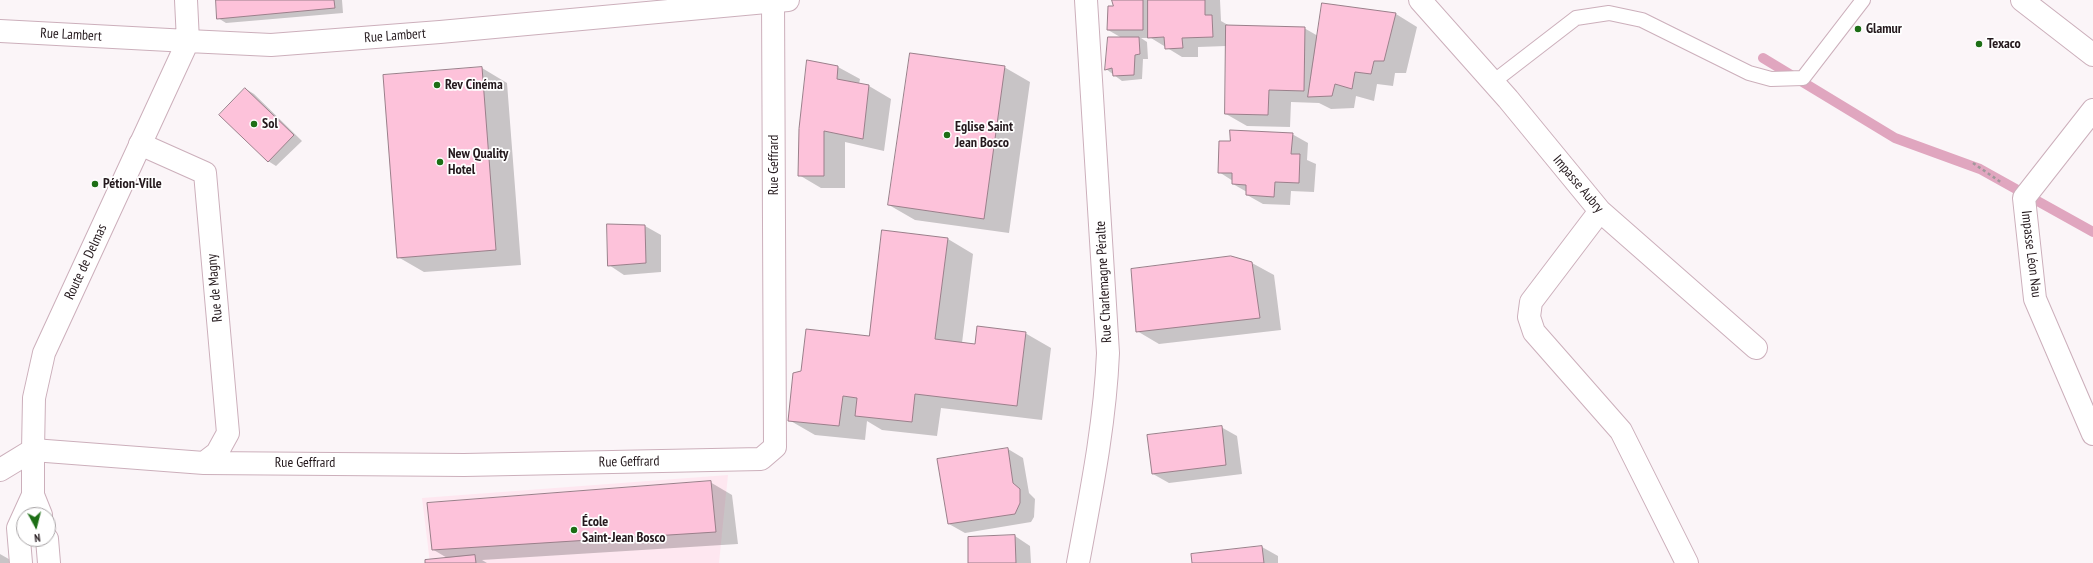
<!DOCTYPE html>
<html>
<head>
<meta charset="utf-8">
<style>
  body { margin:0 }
  #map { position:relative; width:2093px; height:563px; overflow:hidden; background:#fbf5f8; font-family:"PT Sans Narrow",sans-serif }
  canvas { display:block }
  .north { position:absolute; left:16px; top:507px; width:40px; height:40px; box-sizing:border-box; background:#fff; border:1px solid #a7a3a5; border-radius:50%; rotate:173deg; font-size:11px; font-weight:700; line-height:16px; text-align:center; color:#24191d }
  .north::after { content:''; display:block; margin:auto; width:14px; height:18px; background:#1c6e15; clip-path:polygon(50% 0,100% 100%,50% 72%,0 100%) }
</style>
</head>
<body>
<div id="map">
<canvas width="2093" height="563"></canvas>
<div class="north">N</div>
</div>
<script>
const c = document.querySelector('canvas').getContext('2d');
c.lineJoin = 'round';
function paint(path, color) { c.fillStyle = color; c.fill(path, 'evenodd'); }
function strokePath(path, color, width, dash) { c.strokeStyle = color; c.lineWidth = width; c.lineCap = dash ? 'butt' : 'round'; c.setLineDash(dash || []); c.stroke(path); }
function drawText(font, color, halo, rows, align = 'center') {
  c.font = font + ' "PT Sans Narrow",sans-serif'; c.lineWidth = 3.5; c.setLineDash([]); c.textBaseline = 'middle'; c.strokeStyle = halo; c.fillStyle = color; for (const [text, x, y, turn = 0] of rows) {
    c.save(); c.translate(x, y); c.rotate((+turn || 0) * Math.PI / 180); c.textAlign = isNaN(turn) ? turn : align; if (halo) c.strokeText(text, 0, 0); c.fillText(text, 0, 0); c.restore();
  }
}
const built = new Path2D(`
  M728,475L719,563H430L422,498Z`);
const shadow = new Path2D(`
  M217,0H342L343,13L226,23L218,18Z
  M1113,0H1220L1221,21L1228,25L1304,28L1318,36L1396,14L1417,27L1406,73H1395L1393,86L1377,84L1374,101L1356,96L1354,108L1331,109L1319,103L1291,102L1290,127L1247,126L1226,114V46L1198,47V57H1182L1151,38H1141L1147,42L1148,59H1143L1142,79L1122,81L1106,69L1122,38L1108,30L1114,7Z
  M838,67L860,79L859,84L869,86L891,99L884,151L845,142V188H821L799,175Z
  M1004,67L1030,82L1009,233L915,220L889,205Z
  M482,68L507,83L521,265L424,272L398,257Z
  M246,89L254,94L302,141L276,166L268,161Z
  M1292,134L1308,143L1307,160L1316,164L1314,192L1291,191L1290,205L1263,204L1247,195V192L1233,184V181L1219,172L1231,142Z
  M608,225L645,226L661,235V272L624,275L609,265Z
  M948,239L973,254L962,343L976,345L1025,333L1051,348L1042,420L941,408L937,436L882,430L867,421L865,440L815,435L789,420L801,372L870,337Z
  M1252,263L1274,275L1281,330L1159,344L1137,331Z
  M1221,427L1237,436L1242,474L1169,483L1153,474Z
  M1008,449L1023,458L1029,493L1035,499L1034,517L1031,522L965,533L949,524L938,460Z
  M710,482L732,495L738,544L482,560L487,563H426L449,559L432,549Z
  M1015,536L1030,546L1031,563H969Z
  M1262,547L1278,556V563H1193Z
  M0,554L14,562V563H0Z`);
const stream = new Path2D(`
  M1763,58L1895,138L1980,169L2093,232`);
const building = new Path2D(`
  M216,0H334L335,8L217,19Z
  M1112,0H1143V30H1107L1108,6H1113Z
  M1148,0H1205V15H1212L1213,37L1182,38L1183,48L1165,49L1164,37L1148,38Z
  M1322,3L1396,13L1384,61H1374L1371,74L1355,72L1352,89L1335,84L1332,96L1308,97Z
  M1226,25L1305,27L1304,91L1269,90L1268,115L1225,114Z
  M1108,37H1139L1140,54L1135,55L1134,75L1113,76L1112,68L1105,70Z
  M910,53L1005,66L984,219L888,205Z
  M807,60L838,66L837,79L869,85L863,139L824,131V176H798L799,129Z
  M482,67L496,250L397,258L383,75Z
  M245,88L294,135L268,162L219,115Z
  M1230,130L1293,133L1291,154H1300L1299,183L1275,182L1274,197L1246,195V185L1232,184V173H1218L1219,141H1230Z
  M607,224L645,225L646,263L608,266Z
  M882,230L948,238L935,339L975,344L977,326L1026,332L1017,406L915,394L912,422L855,416L857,398L843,396L839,426L788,421L793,373L801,371L806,329L869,336Z
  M1231,256L1252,262L1260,318L1136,332L1131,269Z
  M1222,426L1226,465L1152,474L1147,435Z
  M1008,448L1013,483L1020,489V503L1015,514L948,524L937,459Z
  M711,481L716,532L432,550L427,503Z
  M1015,535L1016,563H968V537Z
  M1262,546L1264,563H1192L1191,554Z
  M475,555L476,563H425V560Z`);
const path = new Path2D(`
  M1973,163L2002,183`);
const lane = new Path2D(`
  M1493,82L1576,18L1609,13L1642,20L1749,73L1771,79L1803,78L1863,0`);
const street = new Path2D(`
  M1420,0L1508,99L1600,211L1756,348
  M0,31L188,41L186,0
  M2093,110L2024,198L2035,299L2093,434
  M140,144L205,173L228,433L217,453L204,463
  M1600,211L1531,302L1529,317L1534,332L1621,431L1687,563
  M33,450L204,463L464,465L761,459L775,447L773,0
  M1078,563C1091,493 1105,424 1108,353L1086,0`);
const secondary = new Path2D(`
  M2022,0L2093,55
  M0,470L33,450L34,398L44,353L188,41L271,45L440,32L788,0`);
const primary = new Path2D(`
  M33,450V495L41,515
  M47,539L49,563
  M21,563L18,528L33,495`);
const markers = [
  [1858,29,4,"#1c6e15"],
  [1979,44,4,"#1c6e15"],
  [437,85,4,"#1c6e15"],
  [254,124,4,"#1c6e15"],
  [947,135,4,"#1c6e15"],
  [440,162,4,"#1c6e15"],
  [95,184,4,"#1c6e15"],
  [574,530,4,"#1c6e15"]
];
const poiNames = [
  ["Glamur",1866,29],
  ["Texaco",1987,44],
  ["Rev Cinéma",445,85],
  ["Sol",262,124],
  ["Eglise Saint",955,127],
  ["Jean Bosco",955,143],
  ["New Quality",448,154],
  ["Hotel",448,170],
  ["Pétion-Ville",103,184],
  ["École",582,522],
  ["Saint-Jean Bosco",582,538]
];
const streetNames = [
  ["Rue Lambert",71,35,3],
  ["Rue Lambert",395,36,-4],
  ["Rue Geffrard",774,165,-90],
  ["Impasse Aubry",1578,184,50],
  ["Impasse Léon Nau",2031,254,83],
  ["Route de Delmas",86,262,-65],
  ["Rue Charlemagne Péralte",1104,282,-93],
  ["Rue de Magny",215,288,-95],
  ["Rue Geffrard",629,462,-1],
  ["Rue Geffrard",305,463]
];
paint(built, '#fee7f0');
paint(shadow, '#0003');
strokePath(stream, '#e0a6bf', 10);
paint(building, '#fdc2da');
strokePath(building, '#9a7f8a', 1);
strokePath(lane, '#ccafbb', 16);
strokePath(street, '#ccafbb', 24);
strokePath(secondary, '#ccafbb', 24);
strokePath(primary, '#ccafbb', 24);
strokePath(path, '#a0989b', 2.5, [3, 3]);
strokePath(lane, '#fff', 14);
strokePath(street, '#fff', 22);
strokePath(secondary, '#fff', 22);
strokePath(primary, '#fff', 22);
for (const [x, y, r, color] of markers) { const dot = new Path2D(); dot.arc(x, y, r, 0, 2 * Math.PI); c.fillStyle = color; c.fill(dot); strokePath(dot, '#fff', 1.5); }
drawText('bold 14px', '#24191d', '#fff', poiNames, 'left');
drawText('14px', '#24191d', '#fff', streetNames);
</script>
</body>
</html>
